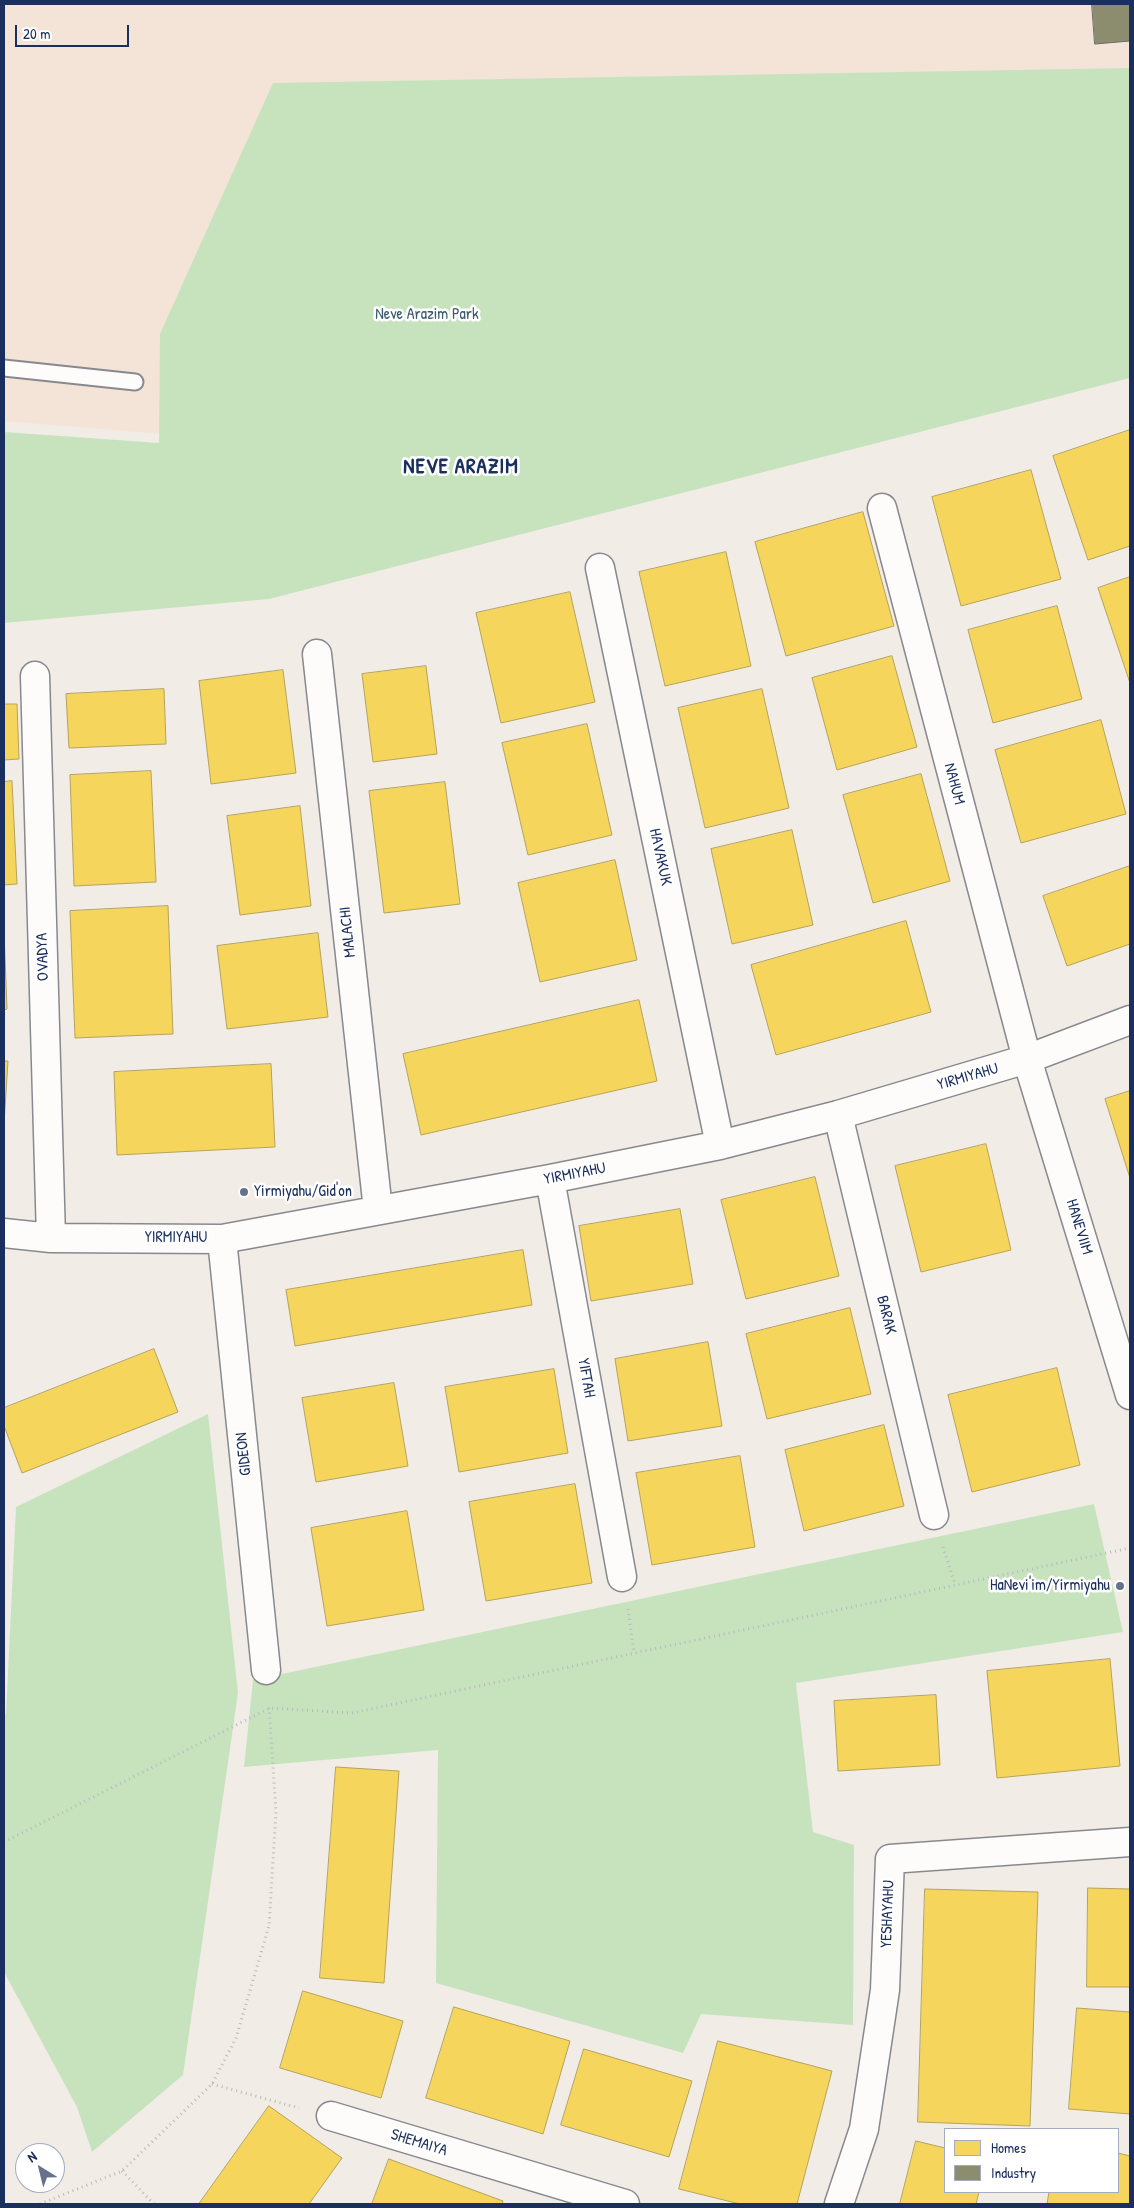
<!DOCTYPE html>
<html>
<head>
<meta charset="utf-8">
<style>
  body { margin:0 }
  #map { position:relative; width:1134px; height:2208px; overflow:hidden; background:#f2ece6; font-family:"Patrick Hand",sans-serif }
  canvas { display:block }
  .frame { position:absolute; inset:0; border:5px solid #1b2f5e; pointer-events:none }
  .legend { position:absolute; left:944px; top:2128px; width:175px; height:65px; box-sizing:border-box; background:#fff; border:1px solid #a4acbf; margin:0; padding:6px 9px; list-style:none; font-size:15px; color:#1b2f5e }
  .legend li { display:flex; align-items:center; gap:10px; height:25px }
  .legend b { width:25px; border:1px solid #a4acbf }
  .north { position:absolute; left:15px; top:2143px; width:50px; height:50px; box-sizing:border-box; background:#fff; border:1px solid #a4acbf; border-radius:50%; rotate:324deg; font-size:14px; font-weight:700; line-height:20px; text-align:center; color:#1b2f5e }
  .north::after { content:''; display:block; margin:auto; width:18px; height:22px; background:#66718e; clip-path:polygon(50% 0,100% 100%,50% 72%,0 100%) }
  .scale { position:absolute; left:15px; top:25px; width:114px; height:22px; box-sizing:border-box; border:2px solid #1b2f5e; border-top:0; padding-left:6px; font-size:15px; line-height:18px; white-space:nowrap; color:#1b2f5e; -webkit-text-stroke:4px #fff; paint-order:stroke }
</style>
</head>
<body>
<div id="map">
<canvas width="1134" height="2208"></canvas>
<div class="frame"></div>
<ul class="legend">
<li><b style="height:14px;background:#f6d55c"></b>Homes</li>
<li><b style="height:14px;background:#8c8c6e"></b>Industry</li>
</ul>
<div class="north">N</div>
<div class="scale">20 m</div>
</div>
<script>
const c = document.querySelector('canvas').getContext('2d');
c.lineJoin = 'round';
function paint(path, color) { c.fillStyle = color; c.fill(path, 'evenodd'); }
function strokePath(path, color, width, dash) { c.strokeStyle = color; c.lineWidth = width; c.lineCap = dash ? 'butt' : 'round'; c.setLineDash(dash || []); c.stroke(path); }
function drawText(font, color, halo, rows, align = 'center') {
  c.font = font + ' "Patrick Hand",sans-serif'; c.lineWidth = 5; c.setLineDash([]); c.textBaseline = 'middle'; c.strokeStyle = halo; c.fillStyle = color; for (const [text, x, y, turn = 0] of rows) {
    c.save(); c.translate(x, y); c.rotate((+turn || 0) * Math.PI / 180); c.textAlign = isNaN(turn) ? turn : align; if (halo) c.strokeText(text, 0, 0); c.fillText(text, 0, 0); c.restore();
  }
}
const built = new Path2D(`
  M4,4H1130V152L247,441L4,421Z`);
const green = new Path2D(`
  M1130,68V378L269,599L4,623V432L159,443L160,334L273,83Z
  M208,1414L238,1693L183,2075L92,2152L77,2107L4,1972V1715L6,1714L16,1507Z
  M1094,1504L1123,1632L796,1683L813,1832L854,1845L853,2025L701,2014L683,2053L436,1983L438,1750L244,1767L253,1680Z`);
const homes = new Path2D(`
  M1130,430V546L1088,560L1053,456Z
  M1031,470L1061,579L961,606L932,497Z
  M863,512L894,626L786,656L755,542Z
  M726,552L751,666L665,686L639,572Z
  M1130,577V683L1098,588Z
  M570,592L595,702L501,723L476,613Z
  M1057,606L1082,699L993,723L968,630Z
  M892,656L917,747L837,770L812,678Z
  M426,666L437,754L373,762L362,674Z
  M283,670L296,773L211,784L199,681Z
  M164,689L166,744L69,748L66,694Z
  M762,689L789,808L705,828L678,708Z
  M4,704H17L19,759L4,760Z
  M1101,720L1126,814L1021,843L995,750Z
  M587,724L612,835L528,855L502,743Z
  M151,771L156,882L74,886L70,775Z
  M921,774L950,881L873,903L843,795Z
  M12,781L17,884L4,885V782Z
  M445,782L460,904L384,913L369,791Z
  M300,806L311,906L240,915L227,816Z
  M792,830L813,925L732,944L711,849Z
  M615,860L637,960L540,982L518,883Z
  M1130,866V944L1067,966L1043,896Z
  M168,906L173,1034L75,1038L70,911Z
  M906,921L931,1012L776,1055L751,965Z
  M4,931L7,1009L4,1010Z
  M318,933L328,1017L227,1029L217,946Z
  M639,1000L657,1081L421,1135L403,1054Z
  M4,1061H8L4,1124Z
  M271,1064L275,1147L117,1155L114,1072Z
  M1130,1091V1178L1105,1099Z
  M986,1144L1011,1250L921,1272L895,1166Z
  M815,1177L839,1276L746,1299L721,1200Z
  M680,1209L693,1284L591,1301L579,1226Z
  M523,1250L532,1305L295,1346L286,1290Z
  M850,1308L871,1394L767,1419L746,1334Z
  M708,1342L722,1426L628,1441L615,1359Z
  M154,1349L178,1412L22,1473L4,1426V1408Z
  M1057,1368L1080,1465L972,1492L948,1395Z
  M554,1369L568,1453L459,1472L445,1387Z
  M394,1383L408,1466L316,1482L302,1398Z
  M884,1425L904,1506L804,1531L785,1450Z
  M740,1456L755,1547L652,1565L636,1473Z
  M575,1484L592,1583L486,1601L469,1502Z
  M407,1511L424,1610L327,1626L311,1528Z
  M1110,1659L1120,1766L997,1778L987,1671Z
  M936,1695L940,1765L838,1771L834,1701Z
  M336,1767L399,1771L384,1983L320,1978Z
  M1088,1888L1130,1889V1987H1087Z
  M925,1889L1038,1892L1030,2126L918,2122Z
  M303,1991L403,2021L381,2098L280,2068Z
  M454,2007L570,2041L543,2134L426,2098Z
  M1077,2008L1130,2012V2114L1069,2109Z
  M718,2041L832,2071L797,2204H740L679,2189Z
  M584,2049L692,2081L669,2157L561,2125Z
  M269,2106L342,2158L309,2204H199Z
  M916,2141L945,2148V2192H979L976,2204H900Z
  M1118,2153L1130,2156V2204H1047L1049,2192H1118Z
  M389,2159L503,2201L502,2204H372Z`);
const industry = new Path2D(`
  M1092,4H1130V41L1095,44Z`);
const path = new Path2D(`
  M943,1547L955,1584
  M628,1609L634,1652
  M4,1842L270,1708L352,1713L1130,1548
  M212,2084L299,2108
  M122,2171L154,2204
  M40,2204L122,2171L212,2084L236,2038L269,1926L276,1812L269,1706`);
const service = new Path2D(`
  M4,368L135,382`);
const minor = new Path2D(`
  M882,508L1027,1059L1130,1395
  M600,568L720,1145
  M317,654L378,1210
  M35,676L51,1238
  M838,1115L934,1515
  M550,1179L622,1577
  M4,1233L51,1238L222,1239L550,1179L720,1145L838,1115L1027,1059L1130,1020
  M222,1239L266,1670
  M331,2116L625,2204
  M839,2204L864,2129L885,1990L890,1859L1130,1842`);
const markers = [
  [244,1192,5,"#66718e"],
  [1120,1586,5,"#66718e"]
];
const parkNames = [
  ["Neve Arazim Park",427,315]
];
const streetNames = [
  ["NAHUM",954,784,75],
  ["HAVAKUK",660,857,78],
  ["MALACHI",348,932,-96],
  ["OVADYA",43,957,-92],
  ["YIRMIYAHU",968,1077,-16],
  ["YIRMIYAHU",575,1174,-11],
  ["HANEVIIM",1079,1227,73],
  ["YIRMIYAHU",176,1238],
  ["BARAK",886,1315,76],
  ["YIFTAH",586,1378,80],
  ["GIDEON",244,1454,-96],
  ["YESHAYAHU",888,1914,-88],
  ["SHEMAIYA",419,2143,17]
];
const poiNames = [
  ["Yirmiyahu/Gid'on",254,1192],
  ["HaNevi'im/Yirmiyahu",1110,1586,"right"]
];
const districtNames = [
  ["NEVE ARAZIM",461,467]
];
paint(built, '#f3e4d7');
paint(green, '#c7e3be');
paint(homes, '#f6d55c');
strokePath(homes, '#b4a35d', 1);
paint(industry, '#8c8c6e');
strokePath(industry, '#6a7069', 1);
strokePath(service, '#88898f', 19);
strokePath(minor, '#88898f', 31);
strokePath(path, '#b7b9bd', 3, [1, 4]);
strokePath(service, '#fdfcfb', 15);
strokePath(minor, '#fdfcfb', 28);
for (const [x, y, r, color] of markers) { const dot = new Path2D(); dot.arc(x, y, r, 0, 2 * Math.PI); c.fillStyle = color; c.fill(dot); strokePath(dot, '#fff', 2); }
drawText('16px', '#3d5a6e', '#fff', parkNames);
drawText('16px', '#1b2f5e', '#fff', streetNames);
drawText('16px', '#1b2f5e', '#fff', poiNames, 'left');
c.letterSpacing = '1px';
drawText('bold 21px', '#1b2f5e', '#fff', districtNames);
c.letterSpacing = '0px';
</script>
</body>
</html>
